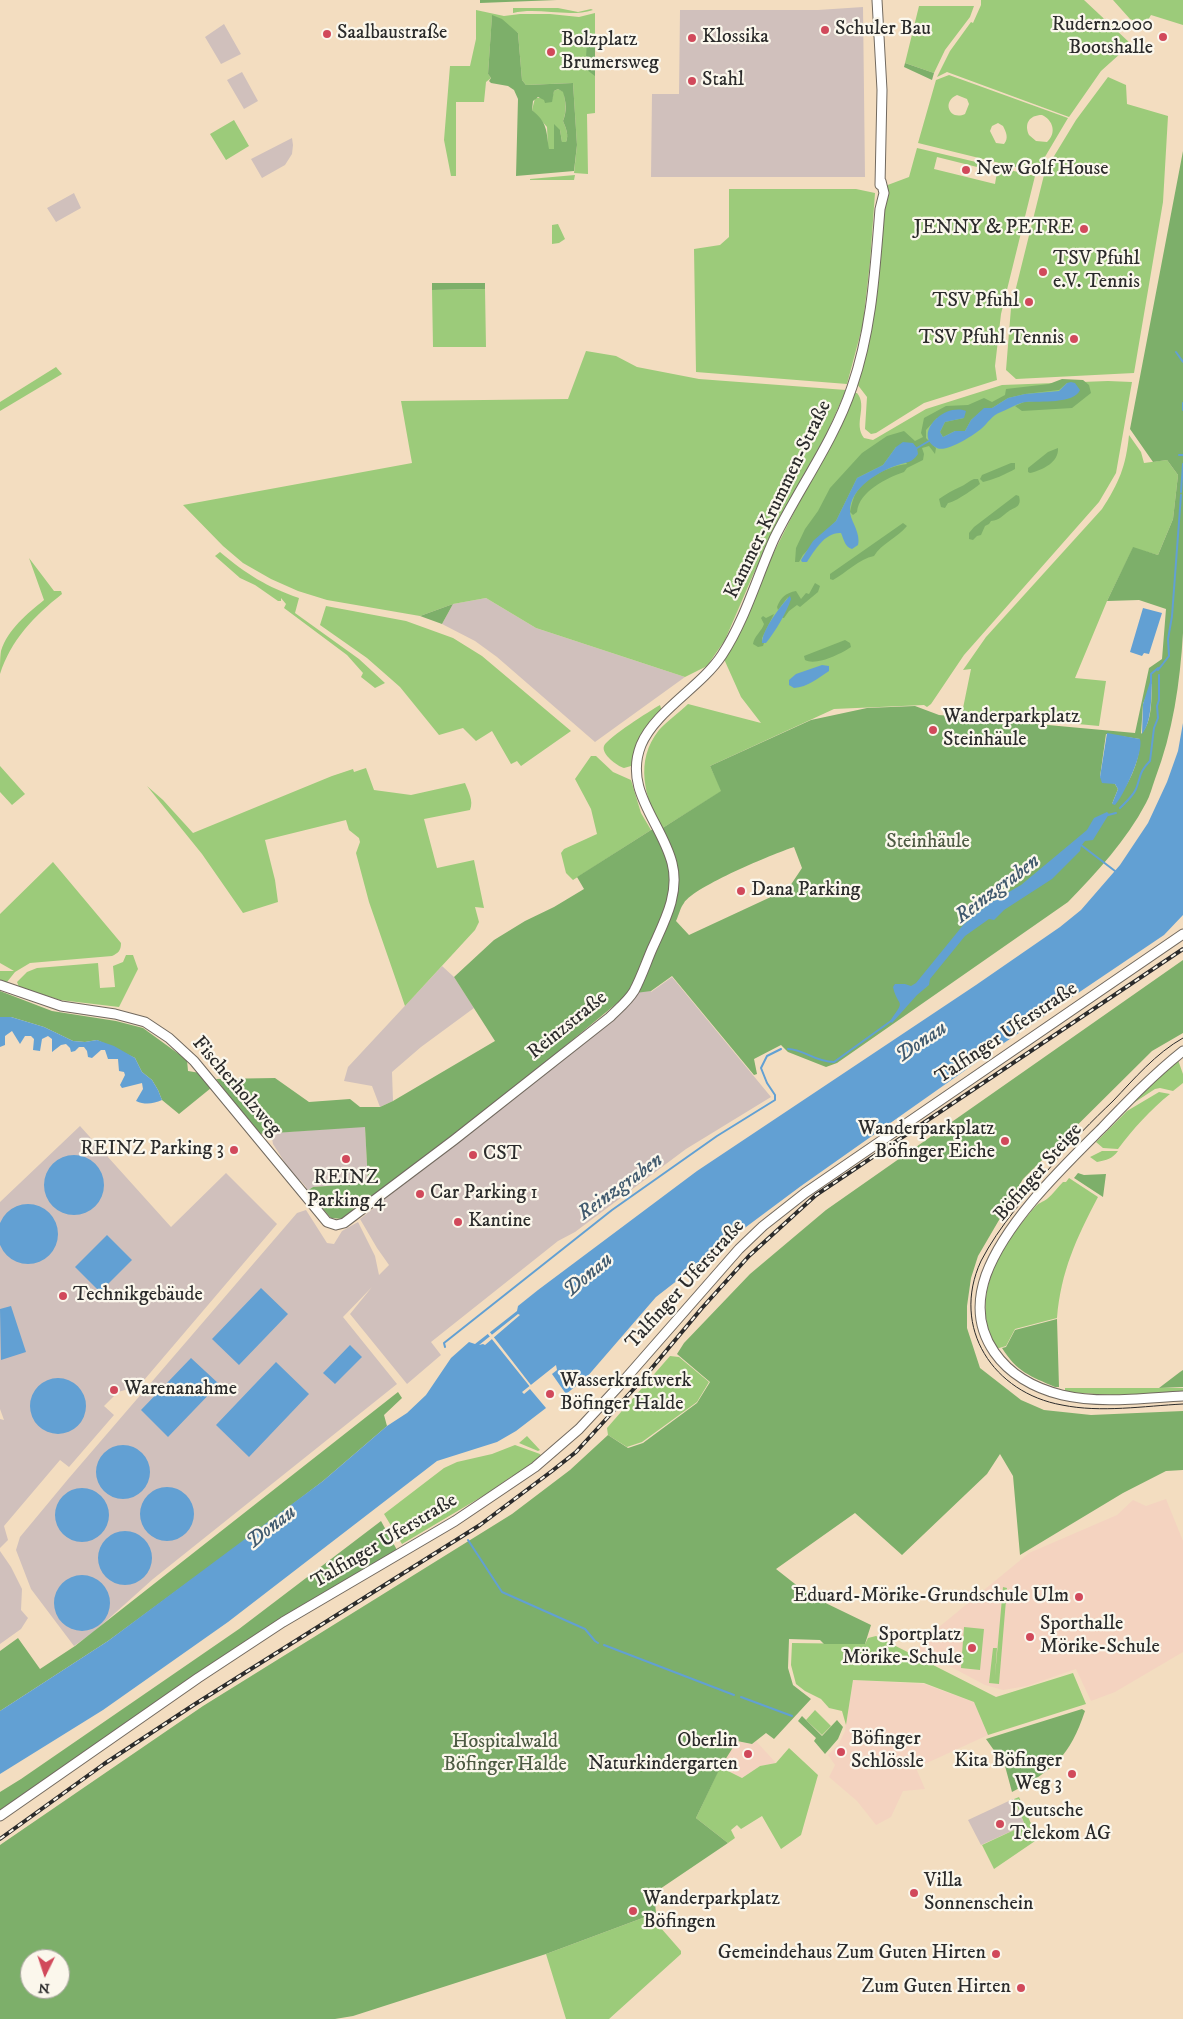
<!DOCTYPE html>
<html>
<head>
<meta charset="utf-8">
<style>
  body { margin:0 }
  #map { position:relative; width:1183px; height:2019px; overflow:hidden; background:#f3ddc0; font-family:"IM FELL DW Pica",serif }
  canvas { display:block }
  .north { position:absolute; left:20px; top:1949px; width:50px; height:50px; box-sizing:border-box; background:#fbf7ec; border:1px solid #a8a59f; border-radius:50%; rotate:184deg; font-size:14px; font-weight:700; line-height:20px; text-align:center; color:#2b2b2b }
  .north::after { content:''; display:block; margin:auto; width:18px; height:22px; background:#d1495b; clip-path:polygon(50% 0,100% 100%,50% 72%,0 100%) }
</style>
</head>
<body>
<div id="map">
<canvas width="1183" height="2019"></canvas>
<div class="north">N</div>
</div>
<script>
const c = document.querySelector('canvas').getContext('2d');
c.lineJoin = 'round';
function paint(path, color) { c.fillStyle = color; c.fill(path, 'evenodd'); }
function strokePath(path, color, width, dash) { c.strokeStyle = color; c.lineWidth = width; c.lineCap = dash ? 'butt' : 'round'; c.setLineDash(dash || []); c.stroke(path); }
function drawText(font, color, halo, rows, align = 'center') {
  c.font = font + ' "IM FELL DW Pica",serif'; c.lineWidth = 4.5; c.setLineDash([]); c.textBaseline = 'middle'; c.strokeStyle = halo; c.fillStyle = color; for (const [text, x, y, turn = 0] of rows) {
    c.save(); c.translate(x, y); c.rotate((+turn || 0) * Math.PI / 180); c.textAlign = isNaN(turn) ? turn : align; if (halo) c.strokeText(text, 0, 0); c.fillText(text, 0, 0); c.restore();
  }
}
const built = new Path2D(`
  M1166,1499L1183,1541V1652L1115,1692L1091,1701L1076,1669L1027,1686L1003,1690L985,1685L919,1650L922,1641L1029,1553L1117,1515L1133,1500L1146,1506Z
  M853,1680L924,1684L974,1702L988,1735L916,1768L925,1789L903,1791L891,1817L876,1825L857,1801L829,1777L835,1765L828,1755L838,1745L845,1731Z
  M737,1741L752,1744L756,1741L776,1763L760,1766L742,1778L720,1767Z`);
const industrial = new Path2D(`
  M863,7L865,177H651L652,94H679L680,10H818Z
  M224,24L241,54L221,64L205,37Z
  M242,72L258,101L244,109L227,80Z
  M292,138L293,145L292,154L285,165L262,178L251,159Z
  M74,193L81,208L56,222L47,208Z
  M486,598L536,628L685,677L595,742L497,657L475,641L442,624L453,604Z
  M442,966L454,977L474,1008L421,1047L392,1072L393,1101L380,1107L372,1086L344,1081L348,1067Z
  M652,967L651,992L672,977L771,1097L686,1149L575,1232L558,1241L431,1342L441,1355L407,1384L350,1314L372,1287L343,1317L397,1384L153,1579L95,1631L74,1646L31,1589L16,1550L20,1537L69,1478L297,1213L306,1210L327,1243L334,1244L342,1231L358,1222L375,1256L379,1275L389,1265L377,1248L360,1219L622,1010Z
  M80,1126L171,1227L226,1173L277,1224L139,1386L118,1392L104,1406L114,1415L69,1467L60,1460L4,1526L8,1540L0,1548V1419L4,1420L0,1409V1202Z
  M365,1126L368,1184L313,1187L307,1191L306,1187L300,1180H296L273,1144L272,1138V1133Z
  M0,1551L11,1567L22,1589L21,1610L28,1618L21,1629L0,1644Z
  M1013,1799L1025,1825L981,1845L968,1820Z`);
const green = new Path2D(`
  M981,0H1084L1131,44L1101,71L1069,117L947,72L937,77L950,51L971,22L973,23L981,5Z
  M1113,0H1183V25L1151,15L1145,25L1130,19Z
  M919,6H974L970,17L945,50L934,73L905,63Z
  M513,8H558L578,12L591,9L593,10C568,18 539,7 513,13Z
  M476,10L504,16L520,14H550L579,17L595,13V113L587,114L588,174L574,173L577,145L573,83L526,85L522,80L518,33L492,16L488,74L491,78L486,82L484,102H456V176H451L444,140L450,66H470L476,39Z
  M949,75L1068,118L1036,172L918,143L936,80ZM957,95L967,99L969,104L965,114C950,121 941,102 957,95ZM1042,115C1053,120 1057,133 1047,142L1036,141L1029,135C1024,124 1029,115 1042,115ZM998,123L1003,126C1006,132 1009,138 1004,144L996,143L990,131L992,126Z
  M1108,77L1126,85L1127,104L1168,116L1163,202L1134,373L1016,379L1006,370L1011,308L1045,171L1076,120Z
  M558,89L564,92C565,101 567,112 563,121C566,128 569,135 566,142H562L560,130L554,149H548L547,127L532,110L535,98H542L551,102L554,91Z
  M234,120L249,146L226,160L210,134Z
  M917,148L1035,176L1001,314L995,366L997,380L924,403L876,433L871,434L865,429L867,397L857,384C876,320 879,253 885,186L909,177ZM937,157L997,172L995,184L934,169Z
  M575,175L574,180H530V179Z
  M729,189H856L875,193L870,262L863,324L847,384L696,372L694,249L720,245L729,237Z
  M558,224L565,239L559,243L552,244V225Z
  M485,289L486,347H433L432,290Z
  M586,351L616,356L637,367L699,379L846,390L828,431L753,575L725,640L707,666L685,677L536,628L486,598L453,604L420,616L327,600L298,591L271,579L243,563L223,546L183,505L412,463L401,401L568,399Z
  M56,367L62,374L0,411V402Z
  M1108,381L1132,382L1116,473L1099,502L964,655L931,704L927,707L924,705L834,709L710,766L722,791L661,829C645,798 634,761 659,730C667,721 679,713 688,704L761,723L741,697L724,659L770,560L854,393H857C868,406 853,424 864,438L873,440L926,409L1002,385Z
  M1129,435L1141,452L1144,463L1167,460L1178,475L1173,519L1158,555L1133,548L1107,601L1075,678L1106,681L1099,726L962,713L971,669L963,670L986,637L1102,509C1119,483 1126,466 1129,435Z
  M220,552C246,574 267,587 299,598L295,613L359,659L385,683L375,688L361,677L363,673L347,655L284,608L286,604L281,598V601H278L255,585L240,578L215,556Z
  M29,558L54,591H61L62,594C34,616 11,640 0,674C0,667 0,657 1,651C8,629 27,614 44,600Z
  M326,606L406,621L453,638L482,656L571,731L521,766L517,761L511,764L492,731L476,741L463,728L439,735L400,687L367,658L320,625Z
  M660,705L662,711L641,736L631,766L624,768C617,766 601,754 604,746C608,737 650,711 660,705Z
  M591,756H596L613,772L631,780L641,813L651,830L573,880L566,873L561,853L564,849L597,834L591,809L575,779Z
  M0,766L25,794L12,805L0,792Z
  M366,768L374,790L411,795L465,783C468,791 474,801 470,810L424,819L437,868L474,860L484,908L475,907L479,922L475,930L405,1006L369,902L356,853L360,842L359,838L349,830L346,820L265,840L275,880L278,902L243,913L202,854L147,786L163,800L193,833L332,776L353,769L354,772Z
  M53,862L121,943C121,951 118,953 112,956L30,963L15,972L7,982L0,981V971H14L0,963V914Z
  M126,955H133L138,969L119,1007L60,1000L19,987L17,982L27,972L37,968L98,963L100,988L115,987L113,966L123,962Z
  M1178,1060L1183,1074V1083L1173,1091L1160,1088L1155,1089L1132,1104L1130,1103Z
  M1159,1092L1170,1094C1150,1110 1134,1128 1118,1149L1103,1148L1096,1142L1127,1111Z
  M1102,1151H1118C1112,1159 1107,1160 1097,1162L1090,1157Z
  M1069,1178L1098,1197C1076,1239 1061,1271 1057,1318L1015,1329L1006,1346L996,1349C969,1296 999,1248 1035,1207C1038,1203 1043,1202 1047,1199C1053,1194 1058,1187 1063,1182H1066Z
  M670,1356L679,1357L709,1382L697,1402L642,1442L627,1447L608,1435L607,1428Z
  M1065,1388H1183V1393L1112,1395L1065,1392Z
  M527,1436L540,1450L538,1451L519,1443Z
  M515,1445L540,1454L542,1457L515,1479L512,1476L488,1493L402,1544L384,1514L444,1468L457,1462L492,1454Z
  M1003,1587L1007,1588L999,1684L989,1683L993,1648H997L995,1676Z
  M964,1627L984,1629L980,1670L961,1668Z
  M876,1636L996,1697L1073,1673L1086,1704L988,1735L974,1702L924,1683L853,1680L846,1725L842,1711L829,1708L821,1699L805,1691L796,1684L791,1665L792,1643L865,1644L868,1638Z
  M815,1710L831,1726L822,1735L806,1720Z
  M789,1748L818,1775L801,1835L781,1849L762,1816L741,1829L737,1825L731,1830L735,1838L728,1843L696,1818L720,1767L742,1778L760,1766L776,1763Z
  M1019,1797L1038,1839L994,1869L982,1845L1025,1825L1014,1799Z
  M648,1916L653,1919L681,1951V1954L609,2019H566L546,1954Z`);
const forest = new Path2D(`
  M480,0H557L480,3Z
  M492,15L502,19L518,33L522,80L526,85L573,83L577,145L574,171L516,176L518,99L514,90L508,86L491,83L489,81L491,78L488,74ZM558,89L563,92C566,101 567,112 563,121C566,128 569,135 566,142H562L560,130L554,124V149H549C546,131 548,123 532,110L533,101L538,97L544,100L545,103L552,102L554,91Z
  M595,34V76L587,70C584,60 588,51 586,40Z
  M905,63L934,73L932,80L904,67Z
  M1183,151V633C1180,683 1173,732 1155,779C1152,787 1150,796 1146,803C1126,841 1097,872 1068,902L837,1063L826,1067L788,1052L781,1045L754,1059L757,1074L754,1075L672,976L651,991L628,994L524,1080L343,1219L331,1218L307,1191L313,1187L368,1183L365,1127L259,1134L216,1079L275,1078L309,1102L350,1099L360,1107H380L393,1101L495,1041L454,977L494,940L525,921L554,907L584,889L577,877L651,830L661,829L721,791L710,766L811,720L867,708L915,706L939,715L1135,733L1149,668L1162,659L1166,609L1139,600L1107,601L1133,547L1158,555L1173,519L1178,475L1167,460L1153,462L1130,429ZM1152,682C1151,698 1153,722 1141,734L1143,704ZM1106,734L1140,739C1140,762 1128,788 1112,804L1118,789L1115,784L1100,777ZM794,847L802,868L788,889L689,935L676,921C679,915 680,908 684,903C695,886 773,854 794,847Z
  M432,283H485V289L432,290Z
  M1062,379L1083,380L1089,385L1091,393L1072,408L1022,411L1015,406L1024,402L1069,398L1067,383L1059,390L1025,394L1008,398L992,408L984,409L971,420L965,431H955L943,437L940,432L945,422L964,418H937L926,430V438L936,448L935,454L929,446L922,448L924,454L923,460L907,468L904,472C887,478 859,491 857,512L853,515L850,512C851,507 852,502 854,497C862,479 888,466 907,464L896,447L883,465L857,478L836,521L803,555L799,562H795L796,548L805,529L818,511L830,488L862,453L887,436L904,431L915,441L923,437L921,433L924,418L946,406L968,405L984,398L992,402L1005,395L1006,389L1049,384Z
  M1058,448C1059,462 1043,470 1030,473L1028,472V468L1048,452Z
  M1011,463H1015V469C1006,474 993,480 983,482L980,479L982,475Z
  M974,479H978L980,484C975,488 954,503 948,503L945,508L941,507L939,499C946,494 953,490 960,487C965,485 969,481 974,479Z
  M1016,495L1019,496C1022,507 1015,507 1009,511C1002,516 1000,520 991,521L989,524L985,526L981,535L977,536L973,540L969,539V533L974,527Z
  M903,523L907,526C898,537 881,544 874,556C859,559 846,573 833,580L830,579V574Z
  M815,583L820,586L818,592L800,607L797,605L789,611L784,618H782L788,597L778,610L777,607C781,597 786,593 796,591L801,599L806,593L809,594Z
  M453,604L442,624L420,616Z
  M774,614L762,638V643H764L763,646L758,647L753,644C754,636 762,631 764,624L761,618L763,616L766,618Z
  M845,640L850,643L851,647C841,654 816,666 805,660L804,656Z
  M1183,960V1033L1152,1051L1023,1179L978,1256L971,1278L967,1306V1328L980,1368L1021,1400L1044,1410L1091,1415L1183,1411V1470L1166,1471L1123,1493L1020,1555L1013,1476L1000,1454L987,1474L902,1555L855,1513L776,1569L809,1595L871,1625L865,1644H824L820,1640L789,1639L788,1668L793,1685L811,1699L774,1739L766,1733L752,1744L737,1741L720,1768L696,1818L728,1843L654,1893L656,1913L546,1954L353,2016L335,2019H0V1845L203,1706L512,1514L570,1470L608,1435L628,1448L643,1443L697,1403L710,1382L677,1354L684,1343L750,1274L826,1210ZM30,1959H60V1989H30Z
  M0,991L52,1011L116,1021L143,1028L187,1060L188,1071L200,1073L211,1088L179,1114L162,1100L158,1090L152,1080L142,1072L135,1058L97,1040L85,1042L73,1041L44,1027L11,1017H0Z
  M1078,1173L1084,1175L1106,1174L1103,1197L1074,1178Z
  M1057,1319L1059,1387H1055C1030,1376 1017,1372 1002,1348L1006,1347L1015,1330Z
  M1183,1370V1387L1159,1388L1180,1372Z
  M398,1392L402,1398L384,1415L387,1426L323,1481L243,1542L108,1641L0,1711V1651L18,1638L40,1669L75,1646Z
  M381,1521L397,1550L275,1623L0,1810V1792L21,1779L239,1629Z
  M1082,1709L1085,1711C1070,1756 1054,1770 1012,1792L1005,1766L986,1739Z
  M802,1716L822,1736L837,1720L843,1727L838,1739L825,1754L814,1741L816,1738L798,1721Z`);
const water = new Path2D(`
  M1071,382L1075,383L1080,390C1074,404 1040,401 1026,402C1018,403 1009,409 1001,412C991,416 989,422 981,429C974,435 946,453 937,448C912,436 943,402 966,411L964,418L945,422L940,432L943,437L955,431H965L971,420L984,408H992L1008,398L1025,394L1059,391L1067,383Z
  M903,442L913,443L917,448L918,454C912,463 907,462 898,465C879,471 850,488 850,511C850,521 861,532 858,545L852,549C845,547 844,540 841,533C825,532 815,550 807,562H802L801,560L813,541L836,521L857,478L883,465L896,447Z
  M790,596L791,599C787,612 775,632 766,643H762C762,630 781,605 790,596Z
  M1143,608L1162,613L1149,654L1144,653L1142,656L1130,652Z
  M822,665L829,666V671C818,678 808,687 794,688L789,685V680L796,674Z
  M1150,682H1152C1151,697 1152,722 1142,734L1143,704Z
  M1183,723V915L1164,935L1001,1045L801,1186L746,1227L656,1297L586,1378L566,1394L552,1374L557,1370L556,1365L522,1392L524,1394L530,1389L546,1408L516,1431L497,1442L437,1461L228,1622L103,1710L0,1774V1711L108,1641L323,1481L387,1426L407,1413L426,1395L451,1358L469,1342L475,1344L517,1311L518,1306L538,1290L697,1171L976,985L1060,927L1081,910L1120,865L1148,823L1167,782L1178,751ZM518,1314L520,1315L485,1345L483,1344L479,1345Z
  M1107,733L1140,739C1144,752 1124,795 1115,805L1112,804L1118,789L1115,784L1102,783L1100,777Z
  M1107,812L1109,814L1093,840L1085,841L1081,846L1080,851L1052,879L1004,910L994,920L989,919L965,936L930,979L929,985L917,995L892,1023L890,1021C907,997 898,1009 893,987L895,984H905L911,986L916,983L964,924L990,903L1021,885L1087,830L1094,818Z
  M0,1017H11L44,1027L73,1041L85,1042L97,1040L114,1046L135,1058L142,1072L152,1080L158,1090L162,1100C153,1104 145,1105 136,1101L143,1089L142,1083L122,1088L120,1085L125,1075L124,1072L119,1071L118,1059H108L105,1050H101L92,1058L88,1057L87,1051L84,1047H79L75,1051L71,1052L70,1048L66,1044L61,1045L52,1052V1039L48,1036L42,1039L40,1051L33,1050L34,1039L31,1036H25L20,1044L12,1031L5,1036V1045L0,1047Z
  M44 1185a30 30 0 1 1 60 0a30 30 0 1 1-60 0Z
  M-2 1234a30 30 0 1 1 60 0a30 30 0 1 1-60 0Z
  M107,1235L132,1260L100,1292L75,1267Z
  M261,1288L288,1314L239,1365L212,1339Z
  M11,1306L26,1352L1,1360L0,1309Z
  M350,1345L362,1357L335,1384L323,1373Z
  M191,1358L219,1384L168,1437L141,1410Z
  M276,1362L309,1394L249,1457L216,1425Z
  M30 1406a28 28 0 1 1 56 0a28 28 0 1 1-56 0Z
  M96 1472a27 27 0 1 1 54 0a27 27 0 1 1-54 0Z
  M140 1514a27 27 0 1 1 54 0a27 27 0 1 1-54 0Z
  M55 1515a27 27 0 1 1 54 0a27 27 0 1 1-54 0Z
  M98 1558a27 27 0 1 1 54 0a27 27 0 1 1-54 0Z
  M54 1603a28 28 0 1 1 56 0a28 28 0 1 1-56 0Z`);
const pier = new Path2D(`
  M489,1331L548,1407L546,1411L547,1408L487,1333Z`);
const stream = new Path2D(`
  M1176,352L1183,362
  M1183,403V410
  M917,448L929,441
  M1179,455H1183
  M1181,492L1183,464
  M1158,670L1169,656L1168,639L1172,616L1181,495
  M1151,683V674L1158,668
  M1120,808C1125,803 1133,796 1136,789C1141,776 1139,772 1150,761L1154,728L1158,718L1157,706L1159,700V675
  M1108,815L1116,813
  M1081,845L1115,871
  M788,1049C804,1049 814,1062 834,1062L891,1021
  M445,1347L444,1343L612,1210L717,1136L775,1100V1095L767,1083L761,1068L767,1056L781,1049
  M468,1540L502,1592L585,1629L595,1641L598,1643
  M604,1645L734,1695
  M741,1697L792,1716`);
const tertiary = new Path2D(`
  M877,0L882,90L880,185
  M0,985L61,1006L115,1014L145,1022L169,1038L194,1061L327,1222L336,1225L344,1223L454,1140L610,1017C618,1009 628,1001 634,991C641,978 646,963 652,949C664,922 680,894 672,863C662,823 623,790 641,745C655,711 701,687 722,655C745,620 757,577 774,539C799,488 834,441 852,387C872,329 875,269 880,209L884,193L881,181
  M1183,1051C1154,1074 1129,1100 1103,1127C1063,1167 1006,1221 986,1275C965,1335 1004,1381 1062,1395C1100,1404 1144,1398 1183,1396
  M0,1816L198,1678L283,1622L455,1521L535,1467L579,1429L619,1386L739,1249L763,1226L805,1193L1183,934`);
const tram = new Path2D(`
  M1183,1038C1156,1053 1134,1079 1113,1101C1092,1121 1072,1141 1053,1164C1028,1194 999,1226 981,1261C950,1328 994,1393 1062,1405C1101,1413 1144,1406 1183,1404`);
const rail = new Path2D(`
  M0,1839L104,1764L192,1706L480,1525L552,1471L576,1452L641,1381L702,1308L749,1256L816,1195L1183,949`);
const markers = [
  [825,30,5,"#d1495b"],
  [327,34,5,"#d1495b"],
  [1163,37,5,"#d1495b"],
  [692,38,5,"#d1495b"],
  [551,52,5,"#d1495b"],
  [692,81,5,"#d1495b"],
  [966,170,5,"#d1495b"],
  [1084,229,5,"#d1495b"],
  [1043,272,5,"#d1495b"],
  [1029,302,5,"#d1495b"],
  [1074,339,5,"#d1495b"],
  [933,730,5,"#d1495b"],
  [741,891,5,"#d1495b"],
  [1005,1141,5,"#d1495b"],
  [234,1150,5,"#d1495b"],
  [473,1155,5,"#d1495b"],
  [346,1159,5,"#d1495b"],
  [420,1194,5,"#d1495b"],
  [458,1222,5,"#d1495b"],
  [63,1296,5,"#d1495b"],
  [114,1390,5,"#d1495b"],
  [550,1394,5,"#d1495b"],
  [1079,1597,5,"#d1495b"],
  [1030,1637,5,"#d1495b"],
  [972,1648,5,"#d1495b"],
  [841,1752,5,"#d1495b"],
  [748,1754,5,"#d1495b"],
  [1072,1774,5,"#d1495b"],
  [1000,1824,5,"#d1495b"],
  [914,1893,5,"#d1495b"],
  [633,1911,5,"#d1495b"],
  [996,1954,5,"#d1495b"],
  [1021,1988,5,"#d1495b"]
];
const poiNames = [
  ["Rudern2000",1153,26,"right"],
  ["Bootshalle",1153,49,"right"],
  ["Schuler Bau",835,30],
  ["Saalbaustraße",337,34],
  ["Klossika",702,38],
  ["Bolzplatz",561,41],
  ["Brumersweg",561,64],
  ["Stahl",702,81],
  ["New Golf House",976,170],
  ["JENNY & PETRE",1074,229,"right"],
  ["TSV Pfuhl",1053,260],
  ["e.V. Tennis",1053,283],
  ["TSV Pfuhl",1019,302,"right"],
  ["TSV Pfuhl Tennis",1064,339,"right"],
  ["Wanderparkplatz",943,718],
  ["Steinhäule",943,741],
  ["Dana Parking",751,891],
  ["Wanderparkplatz",995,1130,"right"],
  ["Böfinger Eiche",995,1153,"right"],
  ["REINZ Parking 3",224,1150,"right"],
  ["CST",483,1155],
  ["REINZ",346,1179,"center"],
  ["Parking 4",346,1202,"center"],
  ["Car Parking 1",430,1194],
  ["Kantine",468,1222],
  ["Technikgebäude",73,1296],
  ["Wasserkraftwerk",560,1382],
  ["Böfinger Halde",560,1405],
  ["Warenanahme",124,1390],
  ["Eduard-Mörike-Grundschule Ulm",1069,1597,"right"],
  ["Sporthalle",1040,1625],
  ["Mörike-Schule",1040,1648],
  ["Sportplatz",962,1636,"right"],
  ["Mörike-Schule",962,1659,"right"],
  ["Böfinger",851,1740],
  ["Schlössle",851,1763],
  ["Oberlin",738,1742,"right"],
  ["Naturkindergarten",738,1765,"right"],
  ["Kita Böfinger",1062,1762,"right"],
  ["Weg 3",1062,1785,"right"],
  ["Deutsche",1010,1812],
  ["Telekom AG",1010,1835],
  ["Villa",924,1882],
  ["Sonnenschein",924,1905],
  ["Wanderparkplatz",643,1900],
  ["Böfingen",643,1923],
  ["Gemeindehaus Zum Guten Hirten",986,1954,"right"],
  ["Zum Guten Hirten",1011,1988,"right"]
];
const streetNames = [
  ["Kammer-Krummen-Straße",779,500,-64],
  ["Reinzstraße",568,1026,-39],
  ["Talfinger Uferstraße",1007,1034,-34],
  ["Fischerholzweg",236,1087,49],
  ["Böfinger Steige",1039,1173,-49],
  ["Talfinger Uferstraße",686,1285,-48],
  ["Talfinger Uferstraße",385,1542,-31]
];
const parkNames = [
  ["Steinhäule",928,843],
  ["Hospitalwald",505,1743],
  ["Böfinger Halde",505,1766]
];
const waterNames = [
  ["Reinzgraben",998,890,-37],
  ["Donau",922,1043,-34],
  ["Reinzgraben",621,1188,-36],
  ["Donau",589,1276,-40],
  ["Donau",272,1528,-38]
];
paint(built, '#f4d3c0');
paint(industrial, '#d0c0bc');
paint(green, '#9ccb7a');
paint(forest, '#7daf6a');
paint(water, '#62a0d3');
paint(pier, '#f3ddc0');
strokePath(stream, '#62a0d3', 2);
strokePath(tertiary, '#71695f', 11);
strokePath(tertiary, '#fff', 9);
strokePath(tram, '#2b2b2b', 1);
strokePath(rail, '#2b2b2b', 4);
strokePath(rail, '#fbf7ec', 2, [5.5]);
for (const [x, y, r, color] of markers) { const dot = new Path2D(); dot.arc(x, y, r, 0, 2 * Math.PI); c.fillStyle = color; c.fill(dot); strokePath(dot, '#fbf7ec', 2); }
drawText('20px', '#2b2b2b', '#fbf7ec', poiNames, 'left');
drawText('20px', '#2b2b2b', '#fbf7ec', streetNames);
drawText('20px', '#4d5b43', '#fbf7ec', parkNames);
drawText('italic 21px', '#415a6e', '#fbf7ec', waterNames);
</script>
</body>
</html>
